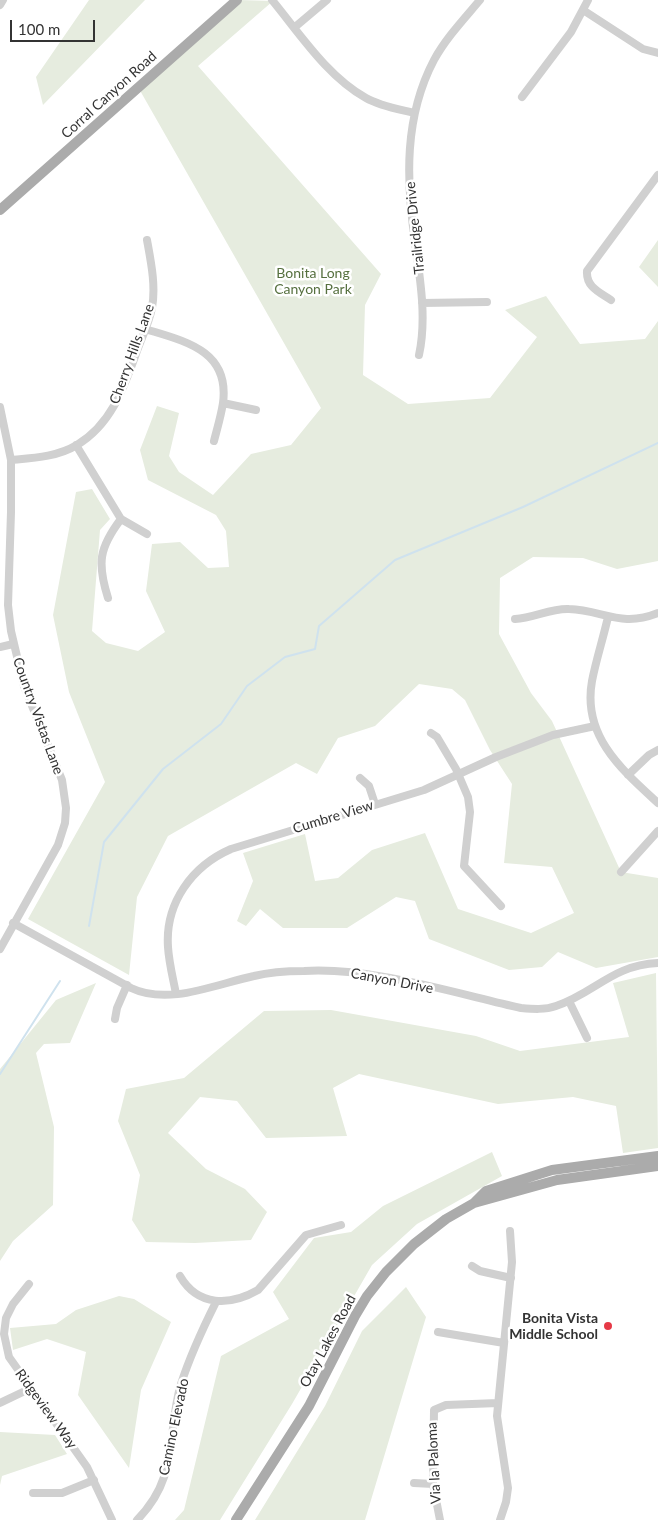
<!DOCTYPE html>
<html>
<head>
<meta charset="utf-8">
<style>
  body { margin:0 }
  #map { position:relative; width:658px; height:1520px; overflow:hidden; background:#fff; font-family:Lato,sans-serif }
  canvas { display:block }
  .scale { position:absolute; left:10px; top:20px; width:85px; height:22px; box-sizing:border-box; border:2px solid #333; border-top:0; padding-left:6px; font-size:15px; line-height:18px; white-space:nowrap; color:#333; -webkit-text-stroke:4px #fff; paint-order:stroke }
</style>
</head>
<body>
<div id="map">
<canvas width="658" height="1520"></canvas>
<div class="scale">100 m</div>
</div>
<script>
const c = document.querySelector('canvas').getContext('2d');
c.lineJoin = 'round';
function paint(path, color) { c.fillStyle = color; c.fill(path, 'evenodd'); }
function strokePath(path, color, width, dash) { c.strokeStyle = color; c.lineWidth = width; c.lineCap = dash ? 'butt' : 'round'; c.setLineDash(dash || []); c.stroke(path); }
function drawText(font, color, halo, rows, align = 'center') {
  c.font = font + ' Lato,sans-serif'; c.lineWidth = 5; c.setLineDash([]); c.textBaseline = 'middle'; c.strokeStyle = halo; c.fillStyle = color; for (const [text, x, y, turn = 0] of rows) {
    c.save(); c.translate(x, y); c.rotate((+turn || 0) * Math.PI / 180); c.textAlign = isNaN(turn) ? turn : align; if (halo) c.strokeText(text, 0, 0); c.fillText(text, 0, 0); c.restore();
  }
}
const green = new Path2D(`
  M89,0H145L43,105L36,77Z
  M239,0L273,1L198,66L381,274L365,305L363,375L408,404L490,398L537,337L505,310L546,296L580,344L645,339L658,321V561L617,569L583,558L533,557L500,578L499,634L531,693L552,721L621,872L658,878V957L596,968L558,952L542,967L509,970L429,939L415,901L396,897L347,928H283L260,909L246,926L237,921L253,881L243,853L305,834L315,881L338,878L372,850L425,833L458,909L531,933L574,913L552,867L504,863L512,784L490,750L465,700L452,689L419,684L375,726L338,738L317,774L296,763L168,836L137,897L129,975L28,919L105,782L69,692L53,615L76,492L92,489L110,519L100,530L92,631L106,643L138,651L165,632L146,591L152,544L180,542L208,568L229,567L226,531L216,515L148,480L140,450L157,406L179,413L169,456L179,472L213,495L251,454L291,445L321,408L138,87Z
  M658,240V287L639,267Z
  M656,973L658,1148L623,1153L616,1106L573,1097L498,1104L359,1074L333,1088L347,1136L266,1138L237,1101L200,1097L168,1133L206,1169L245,1189L267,1212L251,1240L195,1243L146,1242L132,1220L140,1175L118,1121L126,1089L184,1078L264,1011L331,1010L476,1036L520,1051L629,1037L613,983Z
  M96,983L70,1043L44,1044L36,1053L54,1127L53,1205L13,1241L0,1261V1069L56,1000Z
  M492,1152L502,1176L417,1224L372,1265L292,1404L220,1520H175L184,1510L221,1356L289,1319L273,1292L314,1238L351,1232L383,1206Z
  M406,1287L426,1317L365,1520H255L325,1406L362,1331Z
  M119,1296L134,1299L171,1322L141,1390L129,1468L78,1395L86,1352L47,1339L13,1350L10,1328L56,1324L76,1310Z
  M0,1432L55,1435L67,1454L2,1476L0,1485Z`);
const stream = new Path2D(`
  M89,926L104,842L163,769L221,724L247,686L285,657L315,649L319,626L395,560L523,507L658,443
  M0,1074L60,981`);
const minor = new Path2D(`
  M272,0C300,34 327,76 366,98C380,106 398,109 414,113
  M0,5L3,0
  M583,10L643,49L658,53
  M295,27L327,0
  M522,97L571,32L588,0
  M611,300C599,292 586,287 587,271L658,175
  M422,303L487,302
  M145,329C184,341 230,350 223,403C221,416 217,429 214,441
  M419,355C427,319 420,278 415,242C406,180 404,117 434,60C446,38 464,19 480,0
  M223,403L256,410
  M0,407L11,460V512L8,605L11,631L24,686L62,780L66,808L65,823L58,845L0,949
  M76,445L121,519L147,534
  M11,460C33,458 57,457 77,445C112,424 124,387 137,351C142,337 149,323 152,308C156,286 151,262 147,240
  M108,598C97,563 99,548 121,519
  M608,617C603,639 596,660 592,681C582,736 622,770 658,803
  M515,619C534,618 551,608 569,609C603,610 621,628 658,613
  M0,647L13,644
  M431,733L437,737L456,769L468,797L470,812L464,866L501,906
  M628,775L649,755L658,750
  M360,778L369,786L375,804
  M621,872L658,831
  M13,923L131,988C169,1006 216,984 254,976C270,972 287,971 304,971C373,967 454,993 521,1008C533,1009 545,1010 556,1006C595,993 612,965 658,963
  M176,994C173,978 169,963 168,947C165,903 192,866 231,849L424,790L496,757L553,735L595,726
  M569,1001L587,1038
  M115,1019L117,1008L127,985
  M472,1266L480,1271L511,1278
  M180,1276C198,1307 230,1306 258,1290L306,1235L341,1225
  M29,1284L13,1304L6,1318L4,1334L9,1357L87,1467L112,1520
  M438,1332L504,1343
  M0,1403L25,1391L30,1386
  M414,1483L433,1484
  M33,1493H62L94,1480
  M137,1520C180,1477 166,1434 181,1384C190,1356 203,1328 216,1302
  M440,1520L433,1484L434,1410L446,1405L498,1403
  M500,1520L506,1502L508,1488L497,1416L512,1262L510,1231`);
const major = new Path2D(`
  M0,210L237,0
  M474,1203L486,1191L552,1170L658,1156
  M236,1520L309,1406L355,1316L367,1296L386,1272L414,1244L446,1219L474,1203L557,1180L658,1166`);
const markers = [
  [608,1326,5,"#e63946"]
];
const streetNames = [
  ["Corral Canyon Road",109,95,-42],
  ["Trailridge Drive",415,228,-96],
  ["Cherry Hills Lane",132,354,-70],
  ["Country Vistas Lane",38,716,70],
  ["Cumbre View",333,817,-17],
  ["Canyon Drive",392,981,11],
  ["Otay Lakes Road",328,1341,-62],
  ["Ridgeview Way",46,1409,54],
  ["Camino Elevado",174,1427,-78],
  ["Via la Paloma",434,1463,-93]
];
const parkNames = [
  ["Bonita Long",313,273],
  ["Canyon Park",313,289]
];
const poiNames = [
  ["Bonita Vista",598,1318],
  ["Middle School",598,1334]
];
paint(green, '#e6ecdf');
strokePath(stream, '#cfe2ee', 2);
strokePath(minor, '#d0d0d0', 8);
strokePath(major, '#ababab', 10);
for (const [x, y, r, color] of markers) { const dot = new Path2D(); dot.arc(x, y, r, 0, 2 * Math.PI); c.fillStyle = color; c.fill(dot); strokePath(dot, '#fff', 2); }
drawText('14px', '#333', '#fff', streetNames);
drawText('14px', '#56703f', '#fff', parkNames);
drawText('bold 14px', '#333', '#fff', poiNames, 'right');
</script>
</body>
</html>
